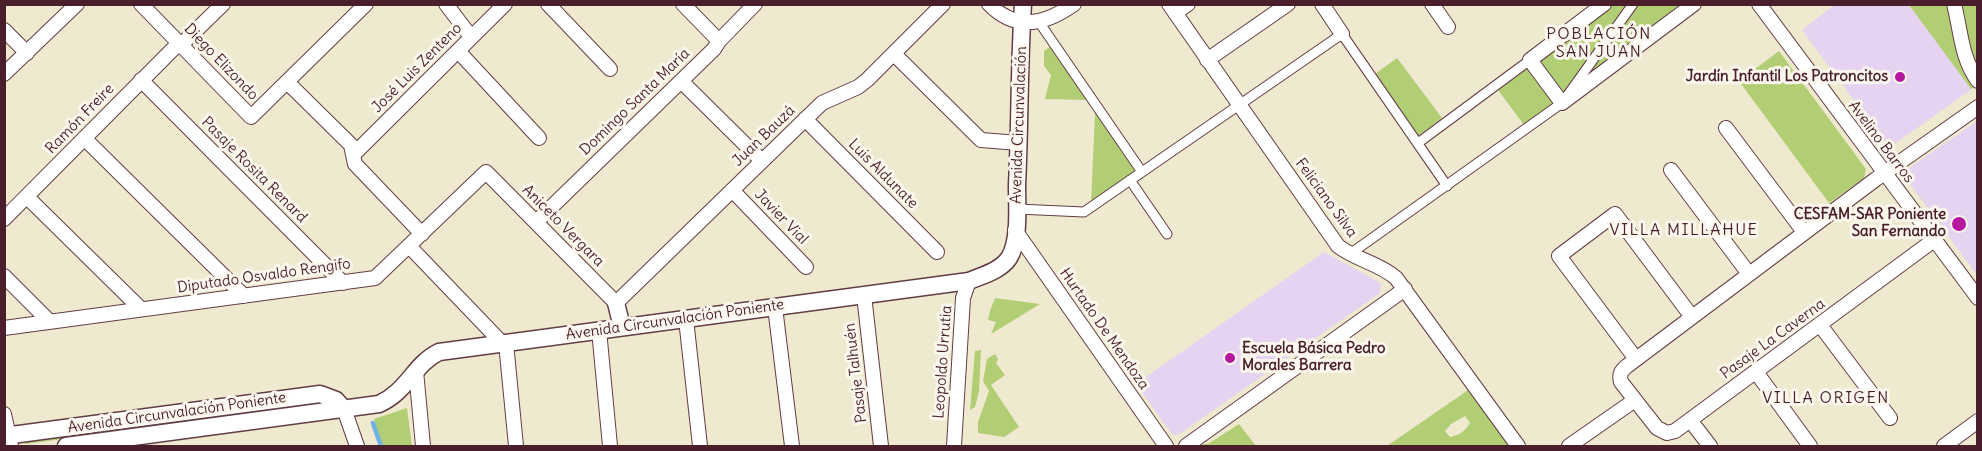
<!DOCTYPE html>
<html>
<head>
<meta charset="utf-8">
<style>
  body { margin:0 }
  #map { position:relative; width:1982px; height:451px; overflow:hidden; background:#efe9cf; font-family:Delius,sans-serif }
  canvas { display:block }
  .frame { position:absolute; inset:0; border:6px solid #4a1f2b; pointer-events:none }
</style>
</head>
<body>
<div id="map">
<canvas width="1982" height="451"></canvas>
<div class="frame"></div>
</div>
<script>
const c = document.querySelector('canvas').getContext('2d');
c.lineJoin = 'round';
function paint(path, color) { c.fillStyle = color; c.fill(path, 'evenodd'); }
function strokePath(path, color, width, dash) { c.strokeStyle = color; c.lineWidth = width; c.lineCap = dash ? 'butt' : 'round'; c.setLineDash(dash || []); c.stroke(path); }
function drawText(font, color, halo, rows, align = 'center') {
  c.font = font + ' Delius,sans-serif'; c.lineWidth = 6; c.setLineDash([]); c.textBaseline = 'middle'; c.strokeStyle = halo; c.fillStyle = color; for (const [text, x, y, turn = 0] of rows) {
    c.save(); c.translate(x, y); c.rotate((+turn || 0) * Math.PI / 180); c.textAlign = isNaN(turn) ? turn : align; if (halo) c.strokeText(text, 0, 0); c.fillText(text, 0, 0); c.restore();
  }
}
const built = new Path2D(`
  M1834,5H1909L1972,89L1889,148L1802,30Z
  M1977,121V275L1902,173Z
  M1324,252L1381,283L1380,293L1181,433L1176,435L1172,434L1136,384Z`);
const green = new Path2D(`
  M1604,5H1694L1527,129L1495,86Z
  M1909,5H1950L1974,84L1973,88L1971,89Z
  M1958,5H1977V73L1973,66Z
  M1051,46L1087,100L1045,99L1051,75L1044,66V51Z
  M1779,51L1866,169L1864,178L1829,203L1739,81Z
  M1397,58L1442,118L1418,136L1375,74Z
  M1095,112L1135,171L1091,203Z
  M995,298L1040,304L991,334L996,322L988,320L990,311Z
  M981,350L979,391L975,407L970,410L975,351Z
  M995,354L998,359L996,363L1005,375L991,385L1019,427L1004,437L978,433V422L989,391L983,381L987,359Z
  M1469,389L1509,446H1387L1461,395ZM1465,416L1470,423C1465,432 1459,435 1450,437L1445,431L1451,424Z
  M326,400L327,404L25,444L24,442L25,440Z
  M407,408L412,446H383L374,419Z
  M1239,424L1256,446H1200L1204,444H1208Z`);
const stream = new Path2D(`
  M373,423L381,446`);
const pedestrian = new Path2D(`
  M1039,22L1142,172
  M1418,143L1530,60
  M1130,180L1167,234
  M1017,209L1084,212L1342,34L1447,186
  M1350,254L1562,103L1633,4`);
const minor = new Path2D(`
  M141,4L251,117L366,4
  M446,4L471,37
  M548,4L610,69
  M683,4L719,41
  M989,4C1016,32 1046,24 1074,4
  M1169,4L1338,246C1356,260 1379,263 1396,278L1518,446
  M1322,4L1342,34
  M1432,4L1448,27
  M1604,4L1530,60L1562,103L1694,4
  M1759,4L1978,298
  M1954,4C1961,31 1961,58 1978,81
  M1175,13L1188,4
  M4,30L27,53
  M181,45L223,4
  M458,51L539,138
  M894,54L981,140L1019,143
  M1207,60L1288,4
  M4,74L77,4
  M141,80L343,283
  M681,81L762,161
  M287,82L351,145L355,164L422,234
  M805,119L937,252
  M1726,128L1804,232
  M84,138L244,296
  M353,155L505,4
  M1671,170L1749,274
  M732,190L806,267
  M27,197L141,309
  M4,219L179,43
  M536,222L714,49L719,41L755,4
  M1015,230L1166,446
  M1934,240L1675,431L1667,433L1657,428L1621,382C1619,374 1621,371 1627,366L1876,179L1978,107
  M409,246L502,343
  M4,276L50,322
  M864,295L881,446
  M775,307L792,446
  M686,319L700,446
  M1820,325L1890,418
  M4,328L375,278L486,172L616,303L822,103L858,87L867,80L943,4
  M599,330L610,446
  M506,343L516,446
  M1636,359L1559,256L1615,214L1692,317
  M416,371L423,446
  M1756,372L1810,446
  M344,409L357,446
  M4,414L11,446
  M1690,420L1710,446
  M954,446L963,298L969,281
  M1186,446L1405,289
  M1569,446L1635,400
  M1944,446L1978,421`);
const tertiary = new Path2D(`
  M616,303L622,327
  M4,436L320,394L336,400L344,409
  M66,446L379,404C408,391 414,364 439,352L969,281C983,275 1000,271 1009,258C1020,241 1017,205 1017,185C1020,125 1019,65 1023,4`);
const markers = [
  [1900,77,6,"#b5179e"],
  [1959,224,8,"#b5179e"],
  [1230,358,6,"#b5179e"]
];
const streetNames = [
  ["Diego Elizondo",221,62,46],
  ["José Luis Zenteno",417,68,-45],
  ["Domingo Santa María",635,102,-44],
  ["Ramón Freire",80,119,-46],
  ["Avenida Circunvalación",1019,125,-88],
  ["Juan Bauzá",764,136,-44],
  ["Avelino Barros",1881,142,53],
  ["Pasaje Rosita Renard",254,170,45],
  ["Luis Aldunate",883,174,45],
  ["Feliciano Silva",1326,198,54],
  ["Javier Vial",781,217,46],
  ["Aniceto Vergara",563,226,45],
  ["Diputado Osvaldo Rengifo",264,276,-8],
  ["Avenida Circunvalación Poniente",675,320,-8],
  ["Hurtado De Mendoza",1104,329,55],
  ["Pasaje La Caverna",1773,339,-36],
  ["Leopoldo Urrutia",943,362,-86],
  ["Pasaje Talhuén",856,373,-97],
  ["Avenida Circunvalación Poniente",177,413,-8]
];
const poiNames = [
  ["Jardín Infantil Los Patroncitos",1888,77],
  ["CESFAM-SAR Poniente",1946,215],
  ["San Fernando",1946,232],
  ["Escuela Básica Pedro",1242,349,"left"],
  ["Morales Barrera",1242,366,"left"]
];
const neighbourhoodNames = [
  ["POBLACIÓN",1599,34],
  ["SAN JUAN",1599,52],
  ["VILLA MILLAHUE",1684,230],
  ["VILLA ORIGEN",1826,398]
];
paint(built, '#e5d3f1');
paint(green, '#b2ce74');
strokePath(stream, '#6fb2e4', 4.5);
strokePath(pedestrian, '#633d44', 11);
strokePath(minor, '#633d44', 16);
strokePath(tertiary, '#633d44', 19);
strokePath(pedestrian, '#fff', 9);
strokePath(minor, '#fff', 14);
strokePath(tertiary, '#fff', 16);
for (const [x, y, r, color] of markers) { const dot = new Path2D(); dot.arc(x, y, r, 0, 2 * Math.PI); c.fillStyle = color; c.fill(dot); strokePath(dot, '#fbf7ec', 2); }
drawText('15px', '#4a1f2b', '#fbf7ec', streetNames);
drawText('bold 15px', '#4a1f2b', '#fbf7ec', poiNames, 'right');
c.letterSpacing = '1.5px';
drawText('16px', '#4a1f2b', '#fbf7ec', neighbourhoodNames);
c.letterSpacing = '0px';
</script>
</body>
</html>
